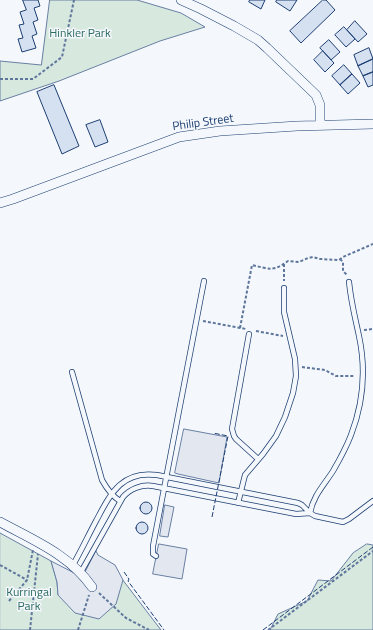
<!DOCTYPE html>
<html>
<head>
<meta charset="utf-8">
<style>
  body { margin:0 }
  canvas { display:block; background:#f4f7fb }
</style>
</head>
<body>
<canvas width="373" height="630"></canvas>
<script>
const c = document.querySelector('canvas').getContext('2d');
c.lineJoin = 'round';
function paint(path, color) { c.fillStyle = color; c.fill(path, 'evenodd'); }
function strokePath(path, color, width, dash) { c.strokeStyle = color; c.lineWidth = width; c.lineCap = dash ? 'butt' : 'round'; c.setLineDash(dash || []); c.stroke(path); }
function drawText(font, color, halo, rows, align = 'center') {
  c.font = font + ' "Titillium Web",sans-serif'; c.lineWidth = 3; c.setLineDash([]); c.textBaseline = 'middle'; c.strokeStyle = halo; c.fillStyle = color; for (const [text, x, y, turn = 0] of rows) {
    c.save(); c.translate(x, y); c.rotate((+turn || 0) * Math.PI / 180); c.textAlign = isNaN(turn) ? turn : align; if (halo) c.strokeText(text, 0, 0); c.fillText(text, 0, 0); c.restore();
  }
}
const green = new Path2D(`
  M50,0H137L181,13L205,27L160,41L59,81L0,101V61L41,65Z
  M0,533L51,561L57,582L58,595L122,579L161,630H0Z
  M367,544L373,545V630H270L278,614L307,601L318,580L331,581L353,553Z`);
const parking = new Path2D(`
  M184,429L227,437L219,483L178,474L175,473Z
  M165,505L174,507L168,537L160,536Z
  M159,544L187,549L182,579L153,574Z
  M96,551L98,555L115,565L123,580L116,604L99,619L75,613L58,595L57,582L51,561L82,577Z`);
const building = new Path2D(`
  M23,0H38L40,6L34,8L38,20L33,22L37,34L32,36L36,48L22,52L18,39L23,38L19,25L24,24L20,12L26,10Z
  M250,0H265L261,9L249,2Z
  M277,0H297L290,11L276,2Z
  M323,0H326L335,10L301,43L290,31Z
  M355,21L367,34L358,42L347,30Z
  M344,27L355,39L346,47L335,35Z
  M329,40L340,52L331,60L320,48Z
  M369,48L373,59L358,66L354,55Z
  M323,51L334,63L325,72L314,60Z
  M373,59V72L363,76L358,66Z
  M344,65L352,74L340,85L332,76Z
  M373,72V85L368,87L363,76Z
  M352,74L360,83L348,94L340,85Z
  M54,85L79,146L62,154L37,92Z
  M100,120L108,142L95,147L86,125Z
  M140 508a6 6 0 1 1 12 0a6 6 0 1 1-12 0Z
  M136 528a6 6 0 1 1 12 0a6 6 0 1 1-12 0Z`);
const path = new Path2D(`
  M0,79H33L62,57L74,0
  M340,259L343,262V271L347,275
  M284,264V281
  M203,321L246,329
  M240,328L252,265C269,269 273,272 288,261L299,262L308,258L313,257L320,259L339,260L343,257L373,244
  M364,330L373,329
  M256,331L283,336
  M302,367L325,370L336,376H355
  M0,565L27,580
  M99,593L126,618L149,630
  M9,601L27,580L33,550
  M30,630L38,554
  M78,630L89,595
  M268,630L373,551`);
const service = new Path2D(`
  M249,334L232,429L234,436L236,439L258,459
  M72,372L102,480C107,489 112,496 120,501
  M238,503L245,475L263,454L276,436L285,417L293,393L296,376L295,359L284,312V288
  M310,513C313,496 324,485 333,471C340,459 346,448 351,435C363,404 366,369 359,336C355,317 351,302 349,282
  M156,556L153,554V546L204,281
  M73,565C81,551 88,536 96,521C110,495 121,470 157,475L298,503L302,505L310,513L315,516L343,522L349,519L373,501
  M81,572L123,497C130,489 142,484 153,486L296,514L310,513`);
const minor = new Path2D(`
  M181,0L201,9L234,26L258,40L267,48L316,95L320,105V126
  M0,203L13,199L179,137L220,131L297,126L373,124
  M0,522C33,540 70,555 92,587`);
const fence = new Path2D(`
  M212,517L228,436L213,433
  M124,572L129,579L128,581L164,630
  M263,630L373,547`);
const parkNames = [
  ["Hinkler Park",80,34],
  ["Kurringal",29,593],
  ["Park",29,607]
];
const streetNames = [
  ["Philip Street",203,123,-8]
];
paint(green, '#d7e8df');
strokePath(green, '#687fa3', 1);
paint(parking, '#e3e8f0');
strokePath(parking, '#687fa3', 1);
paint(building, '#d5e0f0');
strokePath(building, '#1d3f73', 1);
strokePath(service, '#1d3f73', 6);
strokePath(minor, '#1d3f73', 10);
strokePath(path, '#5e769c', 2, [3, 2]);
strokePath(service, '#f4f7fb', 4.5);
strokePath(minor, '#f4f7fb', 9);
strokePath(fence, '#1d3f73', 1, [5, 2]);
drawText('12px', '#2c6c60', '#f4f7fb', parkNames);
drawText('12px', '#1d3f73', '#f4f7fb', streetNames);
</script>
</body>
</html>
